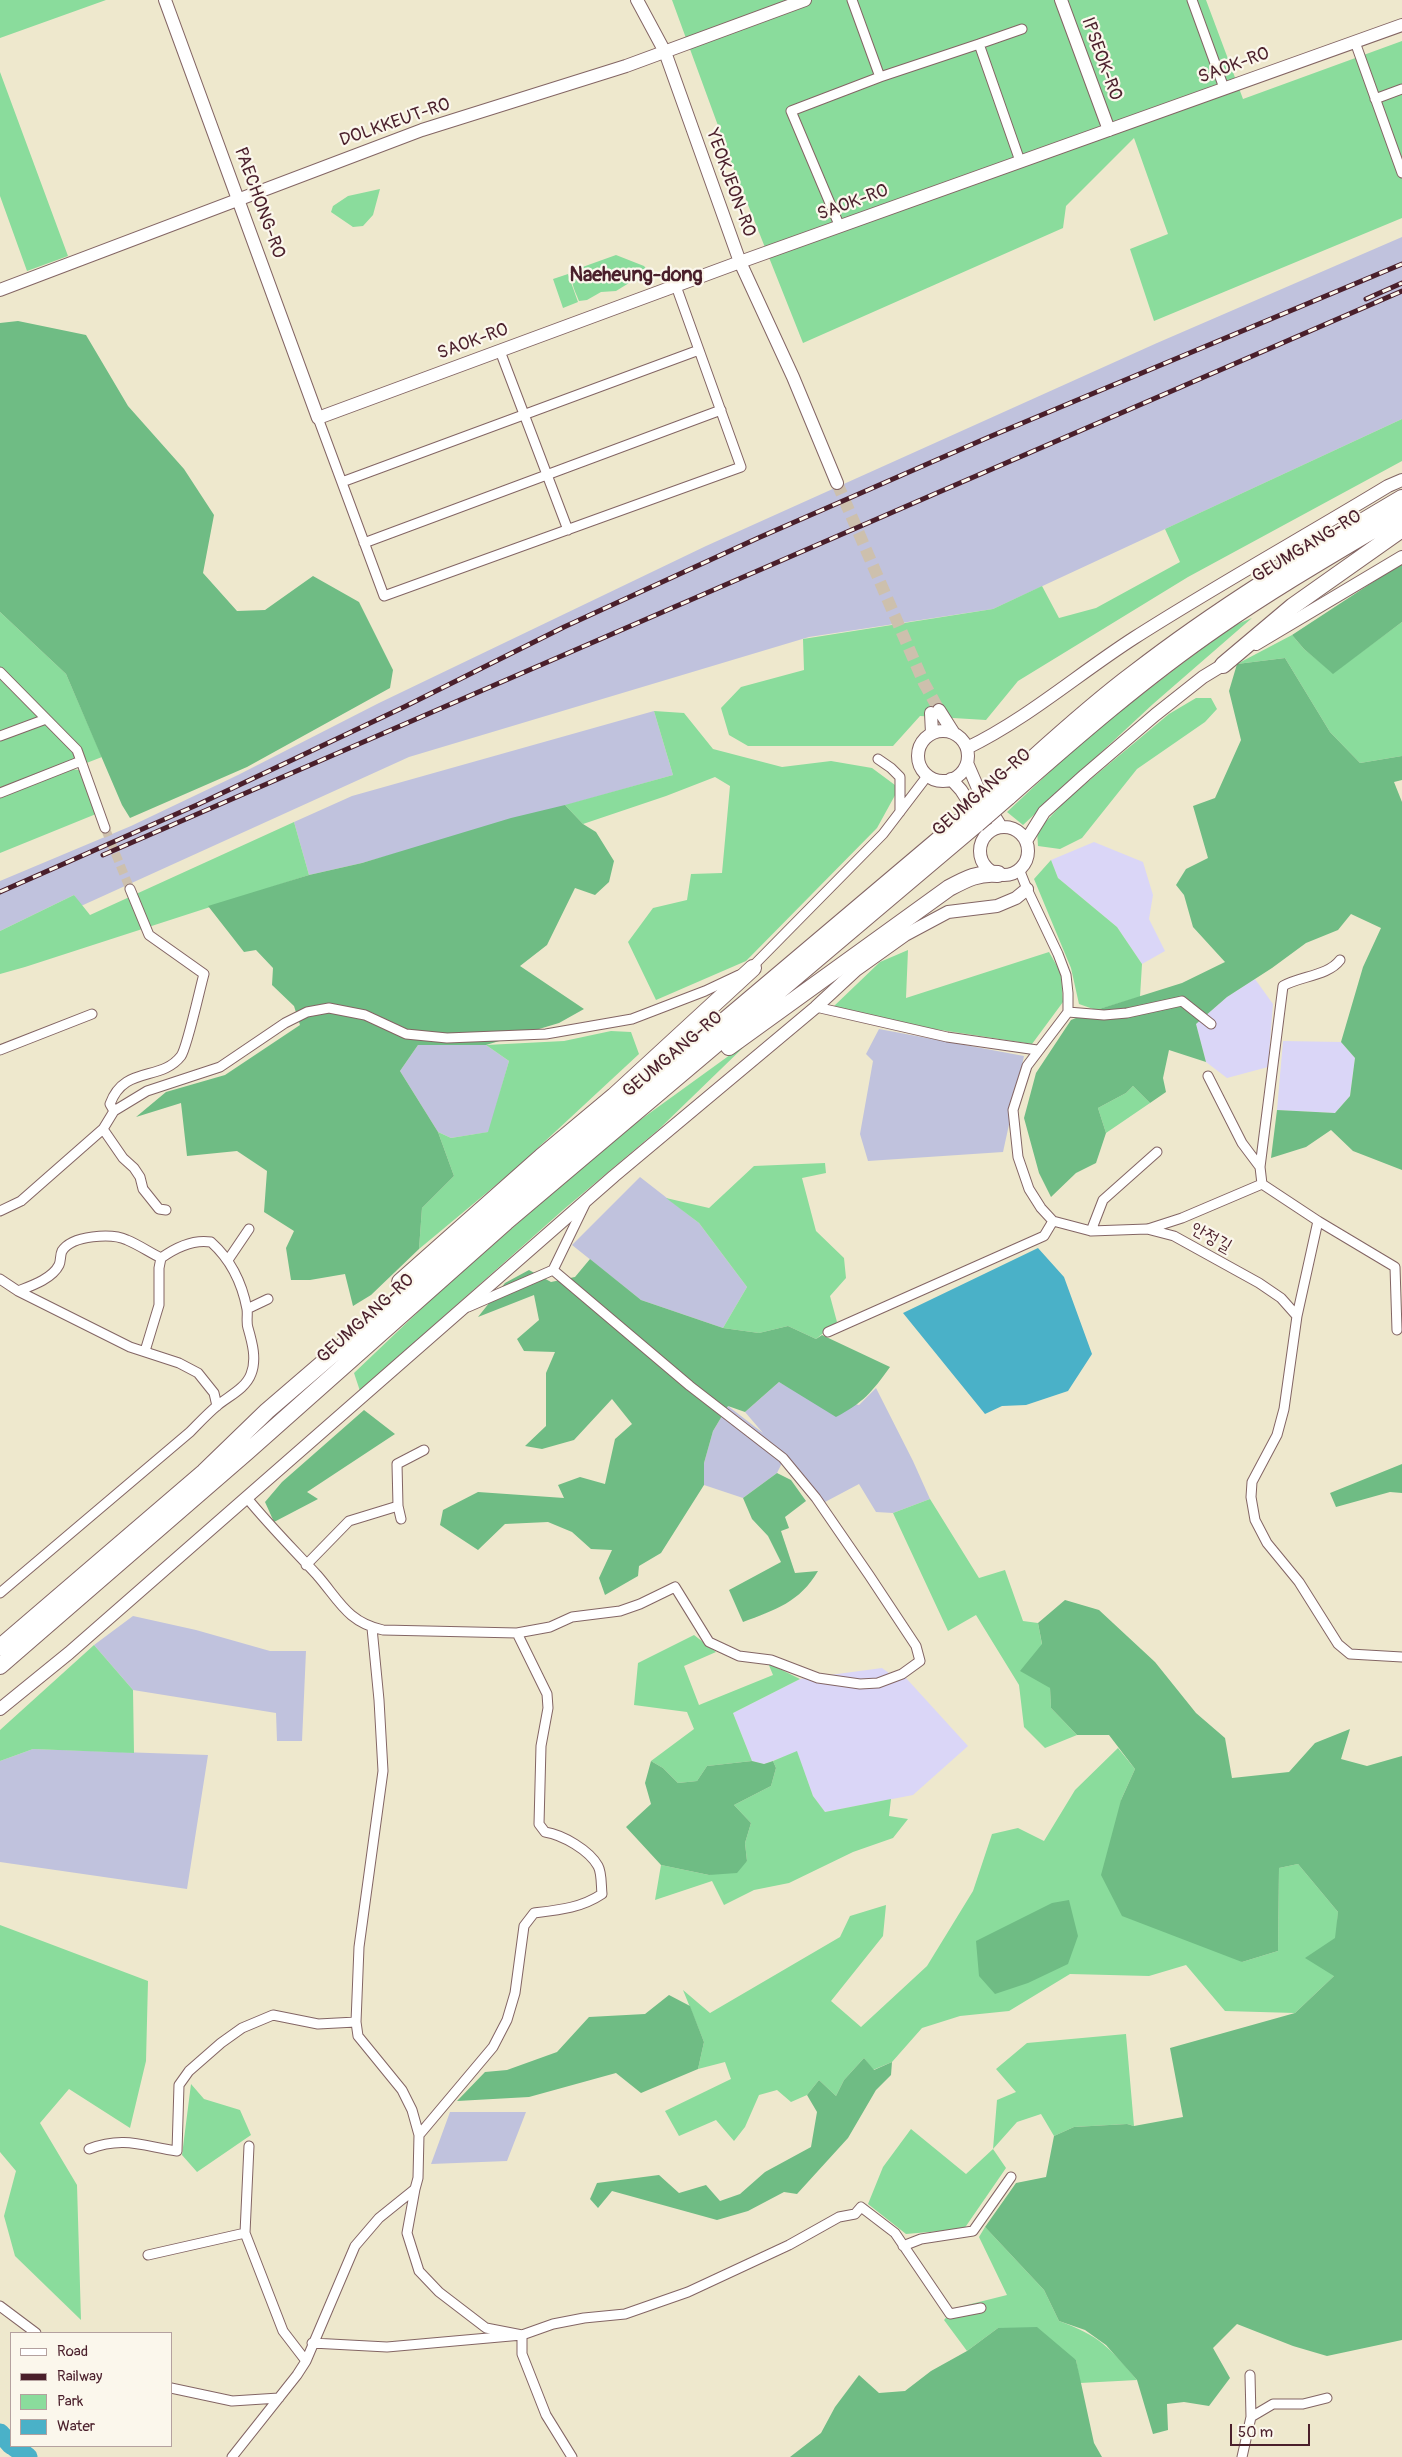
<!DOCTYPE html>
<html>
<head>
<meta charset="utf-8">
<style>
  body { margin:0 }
  #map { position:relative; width:1402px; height:2457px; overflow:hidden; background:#eee8cd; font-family:Pangolin,sans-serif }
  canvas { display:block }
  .legend { position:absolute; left:10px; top:2332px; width:162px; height:115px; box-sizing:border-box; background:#fbf7ec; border:1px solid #b4a19f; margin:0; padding:6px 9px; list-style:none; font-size:15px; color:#4a1f2b }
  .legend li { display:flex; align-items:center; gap:10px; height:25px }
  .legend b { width:25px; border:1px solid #b4a19f }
  .scale { position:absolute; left:1230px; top:2424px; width:80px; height:22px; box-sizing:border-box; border:2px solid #4a1f2b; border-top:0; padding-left:6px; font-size:15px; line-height:18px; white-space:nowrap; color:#4a1f2b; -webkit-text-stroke:4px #fbf7ec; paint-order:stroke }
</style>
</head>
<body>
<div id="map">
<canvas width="1402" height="2457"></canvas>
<ul class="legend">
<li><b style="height:6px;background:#fff"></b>Road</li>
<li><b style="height:6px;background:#4a1f2b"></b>Railway</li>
<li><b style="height:14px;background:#8adc9c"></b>Park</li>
<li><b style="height:14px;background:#4ab1c8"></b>Water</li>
</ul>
<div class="scale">50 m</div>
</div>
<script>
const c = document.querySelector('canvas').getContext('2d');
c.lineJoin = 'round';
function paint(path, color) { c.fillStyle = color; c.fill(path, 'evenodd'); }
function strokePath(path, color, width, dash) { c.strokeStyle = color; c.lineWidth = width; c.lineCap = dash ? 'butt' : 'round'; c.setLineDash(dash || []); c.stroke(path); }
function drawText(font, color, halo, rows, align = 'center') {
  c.font = font + ' Pangolin,"Poor Story",sans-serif'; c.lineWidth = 4.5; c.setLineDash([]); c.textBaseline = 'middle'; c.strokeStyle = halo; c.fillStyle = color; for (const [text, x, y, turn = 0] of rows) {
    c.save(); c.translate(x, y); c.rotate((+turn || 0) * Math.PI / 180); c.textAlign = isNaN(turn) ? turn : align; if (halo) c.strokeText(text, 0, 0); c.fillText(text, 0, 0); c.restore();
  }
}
const built = new Path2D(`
  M1094,842L1143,862L1153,895L1149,919L1165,951L1142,964L1117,927L1058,878L1051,860Z
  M1255,979L1273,1004L1268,1067L1227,1078L1206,1062L1196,1024L1227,997Z
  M1283,1041L1341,1042L1355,1058L1350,1096L1335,1113L1277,1110Z
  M882,1668L889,1673L897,1672L906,1678L968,1746L913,1795L825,1812L813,1796L797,1752L764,1764L752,1761L733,1713L800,1679Z`);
const industrial = new Path2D(`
  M1402,237V419L993,609L809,637L409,757L81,906L74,895L0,931V881L131,826L238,775L379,703L706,546L1157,343Z
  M654,711L673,775L362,863L309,875L294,822L352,796Z
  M879,1029L1024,1056L1003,1152L868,1161L860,1134L873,1061L866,1054Z
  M418,1045H486L509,1061L489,1132L451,1138L438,1132L400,1071Z
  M640,1177L699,1223L747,1287L723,1328L641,1300L572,1245Z
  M779,1382L792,1389L859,1405L876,1388L913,1461L930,1499L893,1513L876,1512L859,1484L825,1502L785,1457L777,1473L743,1498L704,1485V1463L713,1431L728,1406L763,1433L745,1412Z
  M133,1616L196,1630L270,1651H306L302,1741H277L276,1713L133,1690L94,1645Z
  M33,1749L208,1755L187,1889L0,1862V1761Z
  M450,2112H526L507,2161L431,2164Z`);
const green = new Path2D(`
  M0,0H106L0,38Z
  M672,0H1206L1243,99L1402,41V218L1154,321L1130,249L1168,234L1134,138L1066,206L1063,228L803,343L735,172Z
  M0,72L68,256L27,271L0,196Z
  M380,189L373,215L363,226L353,227L331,212L333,206L348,196Z
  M616,255L644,266L649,272L648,279L629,283L616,291L601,292L587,300L579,301C575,290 567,278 577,269Z
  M568,274L578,302L563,308L553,279Z
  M1402,419V461L1188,577L1018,681L986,720L920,716L893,746H748L729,735L721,708L741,687L804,670L803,639L993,609L1042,586L1059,618L1096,608L1180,562L1165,529Z
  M0,612L66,674L102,757L71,769L79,770L96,814L0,853Z
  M1252,618L1153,704L1023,825L1007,812L1089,735L1230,627Z
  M1402,622V756L1360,763L1330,732L1285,658L1237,664L1292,635L1304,649L1333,673Z
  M1196,698H1211L1217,709L1205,722L1137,769L1082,838L1060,849L1038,846L1037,831L1067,799L1169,714Z
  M654,711L684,713L713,749L782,767L831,761L872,768L899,788L877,828L746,961L656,1000L628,942L653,908L687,900L691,874L722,873L730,786L715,777L666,796L583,824L565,805L673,775Z
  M294,822L309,875L25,967L0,974V931L74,895L90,915Z
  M1051,860L1058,878L1117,927L1142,964L1140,997L1096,1010L1079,1004L1071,968L1034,879Z
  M908,950L906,998L1049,952L1061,973L1063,1002L1032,1044L908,1025L833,1007L880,962Z
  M611,1031L631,1032L639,1054L514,1170L419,1249L422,1208L454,1176L438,1132L451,1138L488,1132L509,1061L486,1045L564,1041Z
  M752,1039L658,1130L563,1210L360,1391L354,1373L439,1292L618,1136Z
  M1133,1086L1150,1103L1106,1133L1098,1108L1126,1093Z
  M825,1163L826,1173L802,1178L816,1231L844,1258L846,1278L830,1296L837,1322L816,1339L788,1326L759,1333L723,1328L747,1287L699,1223L666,1198L709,1208L754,1166Z
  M930,1499L979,1578L1005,1570L1023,1621L1038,1623L1050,1688L1051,1708L1077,1735L1045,1748L1024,1727L1019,1685L976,1615L948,1631L893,1513Z
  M694,1635L716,1652L684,1666L699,1705L773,1675L768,1663L800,1679L733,1713L752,1761L707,1766L697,1781L678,1783L663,1768L651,1761L694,1729L687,1712L634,1705L638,1663Z
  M94,1645L133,1690L134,1753L33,1749L0,1761V1730Z
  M1118,1748L1135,1769L1121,1800L1242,1962L1278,1951L1279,1868L1298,1864L1338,1912L1334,1976L1295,2013L1225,2011L1186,1965L1149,1976L1070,1974L1009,2011L960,2016L922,2028L892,2062L873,2070L864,2058L844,2080L836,2096L819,2080L807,2095L791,2102L777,2090L759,2095L745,2127L734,2141L716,2120L679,2136L665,2111L731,2079L725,2062L698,2069L704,2042L683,1990L710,2013L840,1937L850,1916L886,1905L883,1936L831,2001L861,2027L927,1966L973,1891L992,1834L1018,1828L1044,1841L1075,1790Z
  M797,1751L813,1796L825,1812L891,1799L889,1816L908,1819L893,1838L853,1852L789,1883L754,1890L724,1905L712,1881L655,1900L661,1865L709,1875L747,1861L745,1843L751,1823L734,1805L771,1786L776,1768L773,1761Z
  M0,1925L148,1981L146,2061L130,2128L69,2089L40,2123L77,2185L81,2320L15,2256L4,2216L16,2171L0,2152Z
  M1126,2034L1134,2126L1127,2124L1074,2127L1054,2136L1041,2114L1017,2122L993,2149L1006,2168L964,2229L906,2234L868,2204L883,2167L911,2129L966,2174L993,2149L997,2100L1016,2092L996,2069L1027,2043Z
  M191,2084L204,2099L240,2110L251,2135L197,2172L182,2155Z
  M985,2227L1044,2290L1059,2321C1100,2336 1109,2347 1137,2380L1080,2383L1076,2360L998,2328L967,2351L944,2320L955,2308L1007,2295L979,2237Z`);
const forest = new Path2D(`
  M18,321L86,335L128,406L184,469L214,515L203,573L237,611L265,610L313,576L359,602L393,670L390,688L247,767L130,818L122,805L66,674L0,612V323Z
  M1402,563V622L1333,674L1304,649L1292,635Z
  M1285,658L1330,732L1360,763L1402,756V780L1394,782L1402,802V1170L1353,1151L1331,1130L1306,1147L1271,1158L1277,1110L1335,1113L1350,1096L1355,1058L1341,1042L1363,967L1381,928L1351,914L1338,930L1306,943L1272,968L1227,997L1196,1024L1206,1062L1169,1050L1163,1078L1166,1092L1150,1103L1133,1086L1126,1093L1098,1108L1106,1133L1096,1163L1076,1173L1051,1197L1039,1173L1024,1118L1036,1073L1071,1020L1096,1010L1182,983L1225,962L1193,927L1184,895L1176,885L1186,869L1208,858L1193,806L1215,798L1241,740L1229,691L1237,664Z
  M565,805L583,824L596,832L614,861L609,882L595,895L575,888L547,945L520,966L584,1009L559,1023L486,1045H418L400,1071L438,1132L454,1176L422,1208L419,1249L371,1295L353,1306L345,1274L310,1280H291L286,1248L294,1231L264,1212L267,1171L237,1151L187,1156L181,1103L136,1117L166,1092L225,1075L300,1025L294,1006L272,985L273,968L256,950L244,952L208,906L309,875L362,863L511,818Z
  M590,1259L641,1300L723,1328L759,1333L788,1326L816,1339L822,1335L890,1367C872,1392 863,1403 836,1417L779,1382L745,1412L728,1406L713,1431L704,1463V1485L661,1553L639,1566L638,1576L605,1595L599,1578L612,1550L591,1549L572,1532L548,1522L505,1524L478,1550L440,1525L443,1510L478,1492L564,1498L558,1485L580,1477L605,1484L615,1439L632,1424L612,1399L574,1440L542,1449L525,1446L546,1426V1373L555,1352L524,1351L517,1339L539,1320L534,1295L478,1317L505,1283L529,1270L551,1282L575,1277Z
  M364,1410L395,1434L307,1492L318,1499L274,1522L265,1502L282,1482Z
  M1402,1464V1493L1390,1492L1336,1507L1330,1493Z
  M777,1473L791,1480L806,1501L785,1517L789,1528L781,1531L795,1573L818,1571C800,1602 775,1610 743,1622L729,1590L781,1562L768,1536L752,1519L743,1498Z
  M1065,1600L1099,1610L1155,1662L1196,1713L1225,1738L1232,1778L1289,1772L1315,1743L1350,1729L1341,1759L1367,1766L1402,1756V2340L1327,2356L1293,2346L1237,2324L1213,2348L1230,2378L1209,2406L1184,2402L1167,2404L1168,2430L1153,2434L1137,2380L1106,2345L1085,2330L1059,2321L1044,2290L985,2227L1016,2183L1046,2177L1054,2136L1074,2127L1127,2124L1134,2126L1183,2117L1170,2048L1295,2013L1334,1976L1305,1958L1335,1938L1338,1912L1298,1864L1279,1868L1278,1951L1242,1962L1122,1916L1101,1875L1121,1800L1135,1769L1109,1735H1077L1051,1708L1050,1688L1020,1671L1042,1644L1038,1623Z
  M651,1761L663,1768L678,1783L697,1781L707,1766L752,1761L764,1764L773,1761L776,1768L771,1786L734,1805L751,1823L745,1843L747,1861L737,1873L709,1875L661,1865L626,1827L651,1804L645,1783Z
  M1069,1900L1078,1936L1068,1964L1028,1983L995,1994L979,1976L976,1941L1052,1903Z
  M669,1995L690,2006L704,2042L698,2069L641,2093L616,2073L529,2097L457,2101L485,2072L507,2070L557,2052L589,2017L645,2014Z
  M864,2058L874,2070L892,2062L891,2075L876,2090L848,2138L797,2194L784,2192L748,2211L717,2220L612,2191L598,2208L590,2199L597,2183L659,2175L679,2193L706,2185L720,2201L740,2194L765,2172L811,2147L817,2112L807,2095L819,2080L836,2096L844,2080Z
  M1037,2327L1076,2360L1094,2443L1102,2457H790L821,2433L835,2407L859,2375L879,2393L905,2391L931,2371L967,2351L998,2328Z`);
const water = new Path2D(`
  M1038,1248L1064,1277L1092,1354L1068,1391L1026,1405L1002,1406L985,1414L903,1313Z`);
const river = new Path2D(`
  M0,2433L11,2445
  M13,2446L28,2457`);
const streetTunnel = new Path2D(`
  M105,828L130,889`);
const secondaryTunnel = new Path2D(`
  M837,483L924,683L939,710`);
const street = new Path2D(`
  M852,0L880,77
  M1192,0L1224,88
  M1355,42L1402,173
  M979,44L1022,29
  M1375,99L1402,89
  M840,227L791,111L880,77L979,44L1020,161
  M500,351L568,530
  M318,418L384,596L741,467L676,286
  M342,482L699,350
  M364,543L721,410
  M0,672L77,750L81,761L0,793
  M0,736L46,719
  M878,759L891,768L900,777V812
  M81,761L105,828
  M1019,869L1027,889L1058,954L1066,975L1068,993V1012L1027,1066L1013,1110L1018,1157L1029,1189L1041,1208L1053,1221L1091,1231L1147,1229L1174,1236L1259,1283L1281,1298L1297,1316L1284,1409L1277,1435L1252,1482L1251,1497L1255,1520L1267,1543L1299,1582L1338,1644L1350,1654L1402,1657
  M750,969L883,834L928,775
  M816,1007L947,1037L1037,1050
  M1068,1012L1104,1015L1127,1013L1182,1001L1211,1024
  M0,1050L92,1014
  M1208,1076L1242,1143L1260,1167
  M114,1111L110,1104C124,1065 161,1082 181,1056C187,1048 200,988 204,974L149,935L130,889
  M103,1129L123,1158L134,1168L140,1177L143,1189L159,1209L166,1210
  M1262,1184L1318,1221L1395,1267L1397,1330
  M0,1211L21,1201L103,1129L114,1111L147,1091L220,1067L285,1023L307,1012L329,1008L365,1015L406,1034L447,1038L546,1034L632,1019L705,991L739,975
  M1148,1229L1182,1218L1262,1184L1260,1167L1283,986C1300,976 1328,976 1340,960
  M1091,1231L1103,1200L1157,1152
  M228,1260L249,1229
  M0,1279L18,1291L130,1347L179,1363L198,1373L214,1393L217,1406
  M468,1307L553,1270
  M247,1309L268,1299
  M1297,1316L1318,1221
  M828,1332L1044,1236L1053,1221
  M145,1351L159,1305V1268L161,1258
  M401,1519L398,1506L397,1464L424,1450
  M306,1565L349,1521L398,1506
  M0,1593L190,1432C199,1423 208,1413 218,1405C229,1396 246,1388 251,1374C257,1359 252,1342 248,1328C246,1322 248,1315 247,1309C242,1283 230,1259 211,1242C193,1239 175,1248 161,1258C149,1252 139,1245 127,1240C112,1233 72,1235 62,1251C60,1255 61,1261 59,1265C52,1279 31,1286 18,1291
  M372,1628L379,1700L383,1771L359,1947L356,2022L358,2036L402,2090L412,2110L419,2135
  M517,1633L550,1627L572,1617L620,1611L640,1604L675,1587L709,1642L739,1656L771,1660L818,1678L860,1684L878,1683L902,1674L920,1661L916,1646L869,1575L816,1498L783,1458L690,1386L553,1270L585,1204
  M249,2146L245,2233L283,2331L306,2361
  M89,2149C123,2136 143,2146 177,2151L179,2085L189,2071L221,2043L242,2028L273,2015L318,2024L356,2022
  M415,2189L407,2233L419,2271L439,2292L486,2328L522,2335L553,2324L584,2318L625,2314L688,2292L789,2245L839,2217L855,2214L861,2207L895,2233L950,2314L981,2308
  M903,2246L921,2239L973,2231L1011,2177
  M148,2255L245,2233
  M0,2306L36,2333
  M312,2343L387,2347L522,2335V2354L546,2415L572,2457
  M1250,2375L1251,2417
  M171,2388L232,2401L279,2398
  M232,2457L297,2375L306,2361L355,2246L379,2218L415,2189L418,2178L419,2135L493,2047L507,2020L515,1993L524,1926L534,1913C559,1910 581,1908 602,1894C601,1886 602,1873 598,1866C589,1850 563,1835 545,1832L539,1824L541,1746L548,1708L547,1694L517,1633L383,1630C347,1622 339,1600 317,1575C293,1549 269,1525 247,1498
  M1242,2457L1251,2417L1273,2404H1303L1327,2398`);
const secondary = new Path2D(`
  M165,0L318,418L740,262L1402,25
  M637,0L665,52L740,262L793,377L837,483
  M1061,0L1109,130
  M0,290L422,130L626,66L805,0
  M1256,644L1402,557
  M939,710L953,732
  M931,713L932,733
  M918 756a25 25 0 1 1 50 0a25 25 0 1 1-50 0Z
  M967,748C1027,719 1078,674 1134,638C1217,585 1304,537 1388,486L1402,480
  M967,763L980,793L1001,827
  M951,779L961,790L979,818
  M980 851a24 24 0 1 1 48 0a24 24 0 1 1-48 0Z
  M1026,841L1044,812L1085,775L1155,715L1203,677L1231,660
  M0,1709L69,1653L614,1176L816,1007L856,970L905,935L948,912L997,906L1016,898L1027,889`);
const highway = new Path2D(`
  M1223,665L1293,606L1402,529
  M1001,787C1044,749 1086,709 1133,674C1218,608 1309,553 1402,498
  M1008,797C1076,737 1144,678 1218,627C1277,586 1340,550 1402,513
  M729,1047L949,888C966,879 979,872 998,874
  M400,1282L541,1157L614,1096L753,968
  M0,1647L204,1472L267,1411L545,1172L970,813
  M0,1666L247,1452L506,1222L977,824`);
const rail = new Path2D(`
  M1366,299L1402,283
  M103,855L1402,291
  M0,892L199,804L404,707L564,627L758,538L989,437L1402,264`);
const highwayBridge = new Path2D(`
  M970,813L1001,787
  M977,824L1008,797`);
const streetNames = [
  ["IPSEOK-RO",1101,59,70],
  ["SAOK-RO",1234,66,-20],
  ["DOLKKEUT-RO",395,123,-19],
  ["YEOKJEON-RO",730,183,70],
  ["PAECHONG-RO",259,203,70],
  ["SAOK-RO",853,203,-20],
  ["SAOK-RO",473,342,-20],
  ["GEUMGANG-RO",1307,547,-31],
  ["GEUMGANG-RO",982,793,-41],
  ["GEUMGANG-RO",673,1055,-40],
  ["안정길",1211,1238,29],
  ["GEUMGANG-RO",366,1319,-42]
];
const quarterNames = [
  ["Naeheung-dong",636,276]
];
paint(built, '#dad6f7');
paint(industrial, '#c0c2dd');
paint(green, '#8adc9c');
paint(forest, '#6fbc84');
paint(water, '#4ab1c8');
strokePath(river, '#4ab1c8', 19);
strokePath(streetTunnel, '#cdc0ad', 9, [9, 4.5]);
strokePath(secondaryTunnel, '#cdc0ad', 12, [12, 6]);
strokePath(street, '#836564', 11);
strokePath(secondary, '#836564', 14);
strokePath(highway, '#836564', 18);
strokePath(street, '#fff', 9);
strokePath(secondary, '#fff', 12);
strokePath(highway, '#fff', 16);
strokePath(rail, '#4a1f2b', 5);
strokePath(rail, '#fbf7ec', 3, [9]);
strokePath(highwayBridge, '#836564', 18, []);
strokePath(highwayBridge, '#fff', 16);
drawText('18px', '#4a1f2b', '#fbf7ec', streetNames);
drawText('bold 20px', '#4a1f2b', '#fbf7ec', quarterNames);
</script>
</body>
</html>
